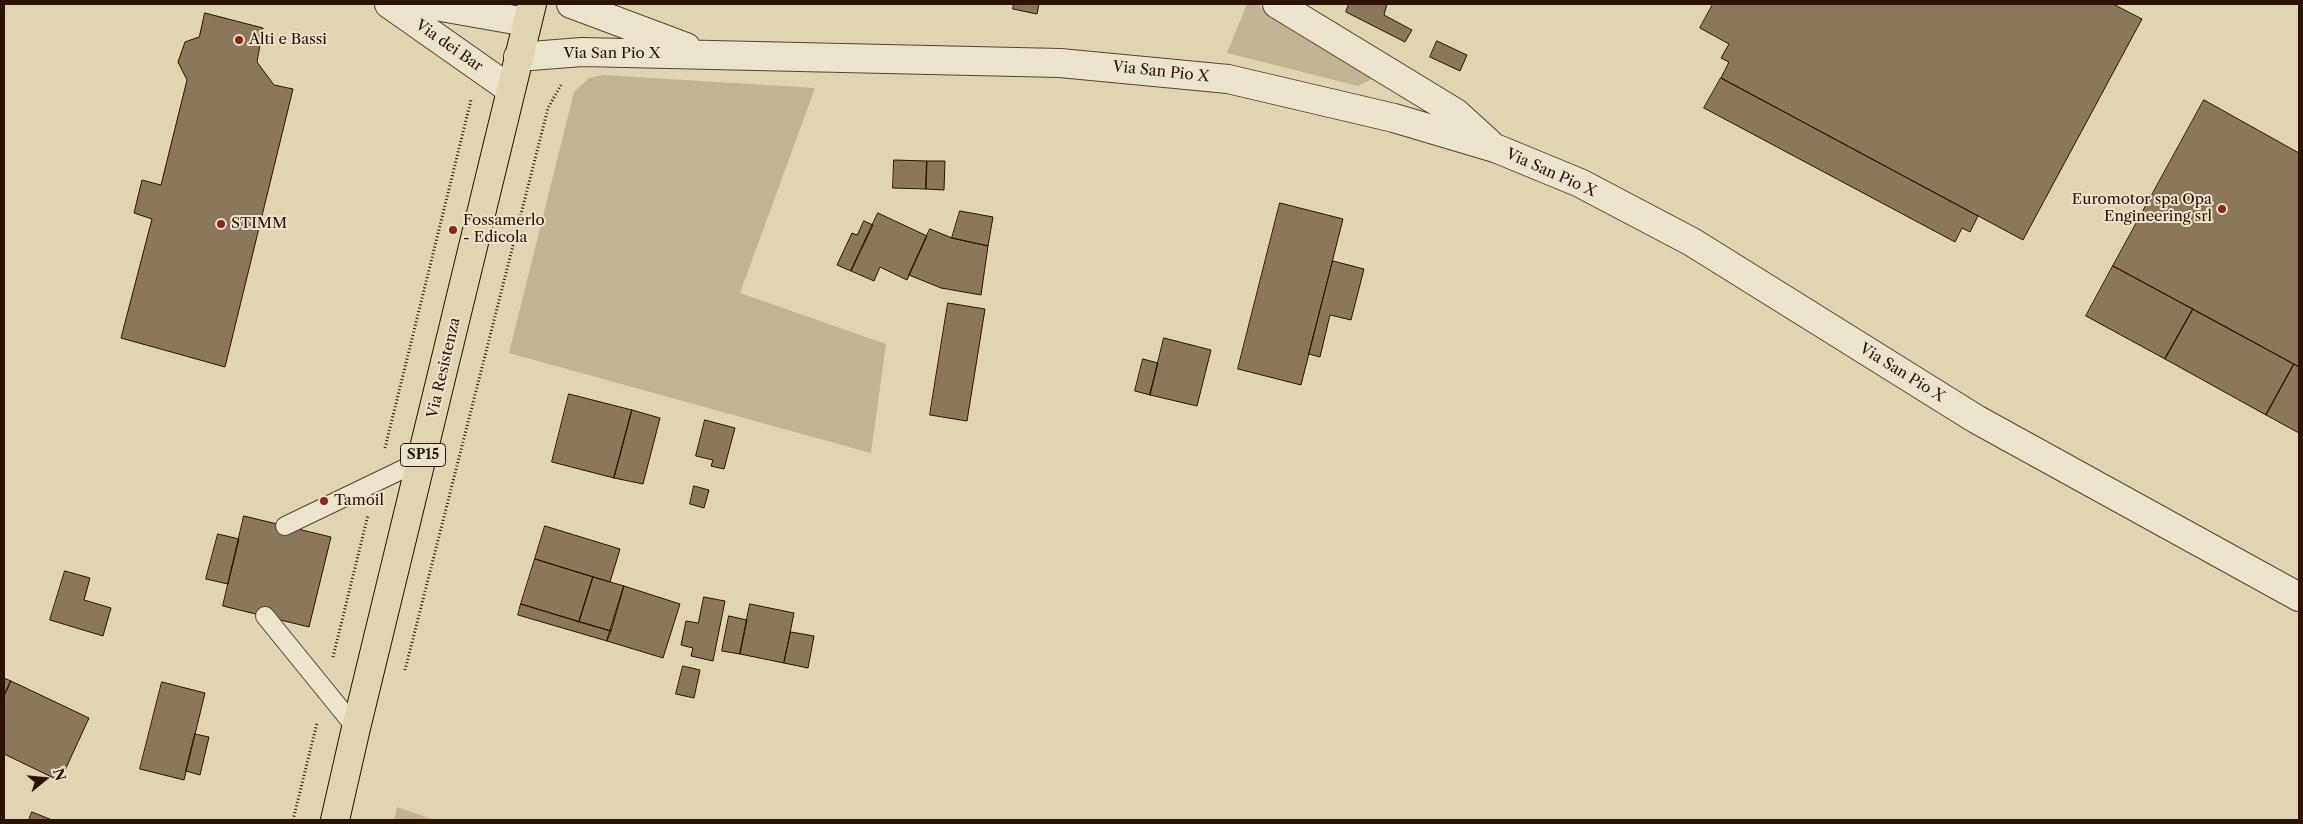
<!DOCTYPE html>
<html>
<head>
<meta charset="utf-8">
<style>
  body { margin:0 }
  #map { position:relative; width:2303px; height:824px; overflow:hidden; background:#e0d5b1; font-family:"Libre Caslon Text",serif }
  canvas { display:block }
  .frame { position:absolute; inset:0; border:5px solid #2d1200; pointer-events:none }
  .north { position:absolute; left:20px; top:754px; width:50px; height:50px; -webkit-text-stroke:4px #ebe4cc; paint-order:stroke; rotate:73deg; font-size:14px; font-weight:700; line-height:20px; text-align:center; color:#2d1200 }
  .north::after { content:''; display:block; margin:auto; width:18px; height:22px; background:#2d1200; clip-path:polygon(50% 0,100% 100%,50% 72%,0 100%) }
</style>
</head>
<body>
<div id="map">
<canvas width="2303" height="824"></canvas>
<div class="frame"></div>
<div class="north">N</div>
</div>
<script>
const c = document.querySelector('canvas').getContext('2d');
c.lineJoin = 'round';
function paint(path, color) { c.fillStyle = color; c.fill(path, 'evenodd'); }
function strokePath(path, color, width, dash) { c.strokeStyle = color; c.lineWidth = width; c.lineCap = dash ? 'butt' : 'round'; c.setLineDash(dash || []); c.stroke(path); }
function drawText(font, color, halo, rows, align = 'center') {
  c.font = font + ' "Libre Caslon Text",serif'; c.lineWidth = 4; c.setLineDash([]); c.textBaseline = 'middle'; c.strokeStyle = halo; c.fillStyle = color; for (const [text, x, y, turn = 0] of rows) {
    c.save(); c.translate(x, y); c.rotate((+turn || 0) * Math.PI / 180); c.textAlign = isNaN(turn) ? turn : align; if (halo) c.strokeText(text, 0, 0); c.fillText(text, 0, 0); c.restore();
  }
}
const green = new Path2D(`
  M1247,4H1256L1376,77L1358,86L1227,53Z
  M603,75L815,88L740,293L886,344L871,453L509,353L574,92L589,78Z
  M397,807L435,820H394Z`);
const building = new Path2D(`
  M1014,4H1039L1037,14L1013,9Z
  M1349,4H1387L1384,15L1412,30L1405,42L1346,12Z
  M1713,4H2113L2142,19L2023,240L1721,78L1729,62L1721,58L1729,44L1700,28Z
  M205,13L263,28L257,62L274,85L293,89L225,367L121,338L152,219L134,213L142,180L161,185L187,80L178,62L185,42L199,37Z
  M1437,41L1467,55L1460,71L1430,57Z
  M1721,78L1978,216L1970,232L1962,228L1955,242L1704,108Z
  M2204,100L2299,153V367L2113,266Z
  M894,160L927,161L926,189L893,188Z
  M927,161H945L944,190L926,189Z
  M1280,203L1343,219L1301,385L1238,369Z
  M960,211L993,217L988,246L952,238Z
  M878,213L927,236L907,280L880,267L874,281L851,271Z
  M864,221L873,225L851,271L837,265L852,233L857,235Z
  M930,229L952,238L988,246L981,295L941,288L909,275Z
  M1333,261L1364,269L1351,320L1330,315L1320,357L1309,354Z
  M2113,266L2193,309L2165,359L2086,316Z
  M948,303L985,309L967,421L930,415Z
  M2193,309L2294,364L2266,415L2165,359Z
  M1164,338L1211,350L1197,406L1150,395Z
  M1143,359L1158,363L1150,395L1135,391Z
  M2294,364L2299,367V433L2266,415Z
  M569,394L632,410L614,478L552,462Z
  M632,410L660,418L643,484L614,478Z
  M705,420L735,428L724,469L711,466L713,460L696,456Z
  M694,486L709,490L704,508L690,504Z
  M244,516L331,537L309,627L223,606Z
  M545,526L620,549L610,582L535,559Z
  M218,534L239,539L228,584L206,579Z
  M535,559L593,577L579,622L521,604Z
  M65,571L90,578L84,600L111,608L103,636L50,620Z
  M593,577L624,586L611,631L579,622Z
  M624,586L680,604L663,658L607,641Z
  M704,597L725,601L713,661L691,656L693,648L681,645L686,621L698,623Z
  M521,604L611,631L607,641L518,615Z
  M750,604L794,613L784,663L740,654Z
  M729,616L747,620L740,654L722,651Z
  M791,632L814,636L808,668L784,663Z
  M683,666L700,670L694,698L676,694Z
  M4,678L11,681L4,696Z
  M11,681L89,718L60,781L4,754V696Z
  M162,682L205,693L184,780L140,769Z
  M195,734L209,737L200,775L186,771Z
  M32,812L52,820H29Z`);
const path = new Path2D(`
  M385,448L471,100
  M333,657L368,515
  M405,670L548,108L561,85
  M293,820L317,723`);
const service = new Path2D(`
  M285,526L422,460
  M265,616L356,728`);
const minor = new Path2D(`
  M389,4L510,89
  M424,4L526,22
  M571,4L686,47
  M1277,4L1456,113L1489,143
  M518,57L582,52L1060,63L1228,79L1394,118L1495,148L1580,183L1692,242L1976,419L2299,597`);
const primary = new Path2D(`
  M335,820L356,728L532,4`);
const markers = [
  [239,40,5,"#8f2418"],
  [2222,209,5,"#8f2418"],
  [221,224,5,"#8f2418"],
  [453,230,5,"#8f2418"],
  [324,501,5,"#8f2418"]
];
const shields = [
  [423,455,45]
];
const shieldNames = [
  ["SP15",423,455]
];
const poiNames = [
  ["Alti e Bassi",249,40],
  ["Euromotor spa Opa",2212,200,"right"],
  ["Engineering srl",2212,217,"right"],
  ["Fossamerlo",463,221],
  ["- Edicola",463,238],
  ["STIMM",231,224],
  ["Tamoil",334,501]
];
const streetNames = [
  ["Via dei Bar",449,46,35],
  ["Via San Pio X",612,54],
  ["Via San Pio X",1161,72,6],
  ["Via San Pio X",1551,173,24],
  ["Via Resistenza",444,368,-77],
  ["Via San Pio X",1902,373,32]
];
paint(green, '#c2b493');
paint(building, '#8a775c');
strokePath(building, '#2d1200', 1);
strokePath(service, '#5a432c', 20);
strokePath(minor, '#5a432c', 30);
strokePath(primary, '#2d1200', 30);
strokePath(path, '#2d1200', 3, [1, 2.5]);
strokePath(service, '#ebe4cc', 18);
strokePath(minor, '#ebe4cc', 28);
strokePath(primary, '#e0d5b1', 28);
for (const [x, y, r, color] of markers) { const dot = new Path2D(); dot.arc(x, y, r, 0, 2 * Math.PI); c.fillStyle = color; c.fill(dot); strokePath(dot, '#ebe4cc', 2); }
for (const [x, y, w] of shields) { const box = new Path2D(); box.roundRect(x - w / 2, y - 11.5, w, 23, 4); c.fillStyle = '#ebe4cc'; c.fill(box); strokePath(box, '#2d1200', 1); }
drawText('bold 14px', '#2d1200', null, shieldNames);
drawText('15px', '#2d1200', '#ebe4cc', poiNames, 'left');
drawText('15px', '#2d1200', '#ebe4cc', streetNames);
</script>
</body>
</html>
